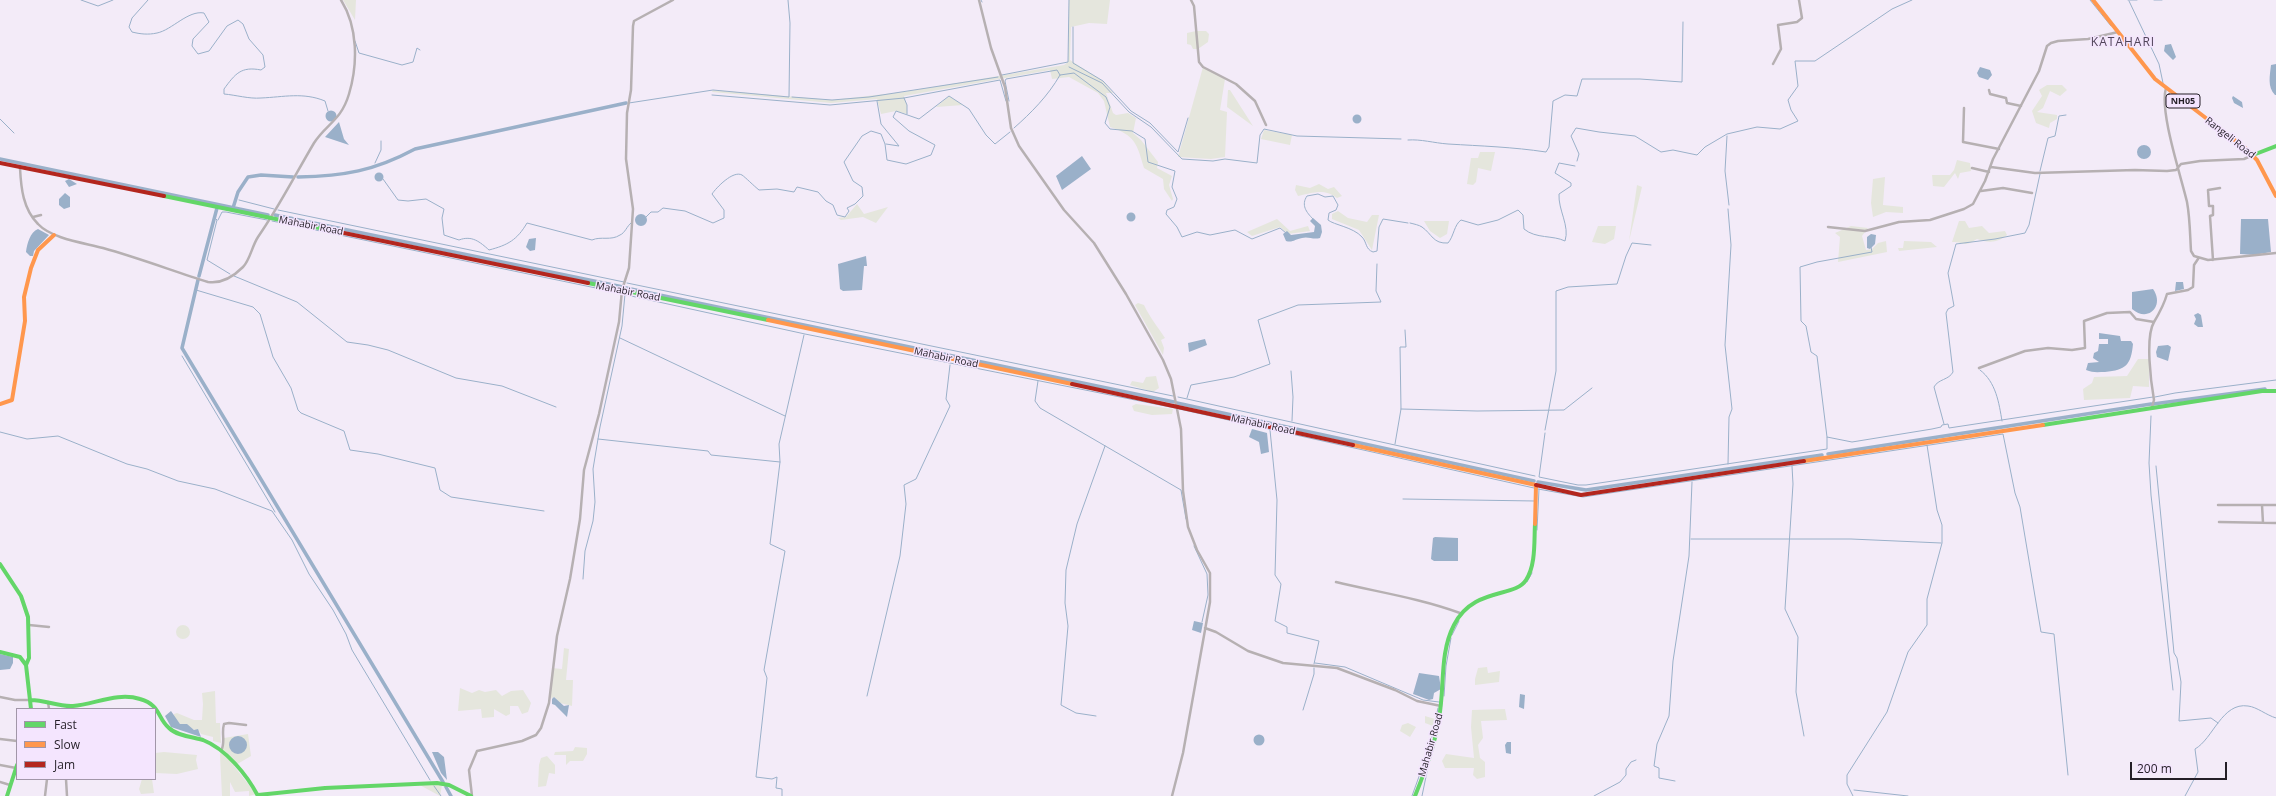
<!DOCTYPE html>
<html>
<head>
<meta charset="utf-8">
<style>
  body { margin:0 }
  #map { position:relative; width:2276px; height:796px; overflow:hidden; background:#f3ebf8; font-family:"Open Sans",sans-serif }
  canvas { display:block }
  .legend { position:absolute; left:16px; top:708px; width:140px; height:72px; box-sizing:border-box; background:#f4e5fe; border:1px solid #a196a8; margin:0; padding:5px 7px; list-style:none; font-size:12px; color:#241f27 }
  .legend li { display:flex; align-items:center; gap:8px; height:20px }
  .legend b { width:20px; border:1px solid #a196a8 }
  .scale { position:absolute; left:2130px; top:762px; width:97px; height:18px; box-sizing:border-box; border:2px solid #241f27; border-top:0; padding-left:5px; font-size:12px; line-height:14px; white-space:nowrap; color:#241f27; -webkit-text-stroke:3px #f4e5fe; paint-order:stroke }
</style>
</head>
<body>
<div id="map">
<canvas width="2276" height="796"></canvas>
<ul class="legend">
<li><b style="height:5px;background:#63d668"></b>Fast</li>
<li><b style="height:5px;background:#ff974d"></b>Slow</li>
<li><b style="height:5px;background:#b3261e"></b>Jam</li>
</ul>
<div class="scale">200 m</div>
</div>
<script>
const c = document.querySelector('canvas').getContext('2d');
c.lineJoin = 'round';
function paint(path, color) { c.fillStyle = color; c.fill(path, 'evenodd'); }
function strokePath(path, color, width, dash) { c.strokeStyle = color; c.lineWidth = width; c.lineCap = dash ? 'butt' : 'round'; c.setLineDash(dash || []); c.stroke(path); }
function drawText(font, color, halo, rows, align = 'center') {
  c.font = font + ' "Open Sans",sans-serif'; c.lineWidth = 3; c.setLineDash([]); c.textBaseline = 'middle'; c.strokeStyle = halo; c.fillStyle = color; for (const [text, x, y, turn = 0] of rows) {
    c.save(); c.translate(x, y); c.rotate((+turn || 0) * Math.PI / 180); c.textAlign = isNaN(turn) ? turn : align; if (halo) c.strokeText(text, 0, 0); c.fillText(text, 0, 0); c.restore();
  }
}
const green = new Path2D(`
  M343,0H356L355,20Z
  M1069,0H1110L1107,24L1089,23L1071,27L1070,60L1103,81L1113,93H1106L1113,113L1116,115L1128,113L1136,118L1133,133L1141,140L1158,162L1157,168L1172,176L1169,185L1173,199L1172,201L1164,189L1163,179L1144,168C1137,144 1135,135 1110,127L1104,101L1098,93L1069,77L1052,79L1050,70L904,96L907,105V114L896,111L881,114L877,99L831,103L712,92L713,90L832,100L903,92L1064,65L1068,62Z
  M1196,31H1206L1209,34L1208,42L1198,49H1193L1191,45L1187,44V33Z
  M1203,67L1225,79L1220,110L1227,112L1225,157L1211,159L1178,157Z
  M2047,85H2062L2067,90L2060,96L2050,91L2043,108L2037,112L2057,115V119L2050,123L2049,128L2036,123L2032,111L2042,96L2039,90Z
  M1228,90H1230L1253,126L1227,107Z
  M949,96L963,105L936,107Z
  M1264,130L1292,135L1290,145L1261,139Z
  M1480,152H1495L1491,171L1478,168L1476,182L1473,185L1467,184L1471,158H1478Z
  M1957,160L1970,163L1971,171L1960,173L1958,179L1955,173L1944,187L1933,186L1932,175H1950L1954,170Z
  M1885,177L1883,205L1903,207V213L1886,212L1873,217L1871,203L1873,179Z
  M1319,184L1328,189L1334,187L1342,196L1337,198C1323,188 1314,193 1298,196L1295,190L1296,185L1310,188Z
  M1637,185L1642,187L1629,241Z
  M857,204L864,214L888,207L876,223L863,217L841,220L838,218L846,217Z
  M1338,211L1348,218L1367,222L1372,215H1379L1372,250L1359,230L1332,219V214Z
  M1277,219L1290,231L1308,226L1310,231L1288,234L1280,227L1252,236L1247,232Z
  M1424,221H1449L1447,234L1440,238L1430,231Z
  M1959,221H1965L1969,228L1982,226L1989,233L2005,231L2007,235C1998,243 1988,243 1977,239C1962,248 1966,242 1952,242Z
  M1598,226H1616L1614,239L1605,244L1592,242Z
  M1851,226L1868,228L1862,236L1866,250L1872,249L1878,243L1886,241L1887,252L1838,262L1840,237L1835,233Z
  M1904,241L1931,242L1937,247L1899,251L1898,248H1903Z
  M1138,303L1144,305C1150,318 1158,327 1165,338L1161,340L1164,348L1163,355L1135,305Z
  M2138,359H2149V387L2133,386L2130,398L2084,400L2083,389L2092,383L2094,377L2127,376Z
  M1156,376L1159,388L1153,392L1130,385L1132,381L1143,383L1146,377Z
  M1136,404L1173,409L1172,414L1152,415L1134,411L1132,406Z
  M176 632a7 7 0 1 1 14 0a7 7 0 1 1-14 0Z
  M564,648L569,649L566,680H573L572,706L560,703L554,697L552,699L550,695L552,668L562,669Z
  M1487,667L1488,673L1500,671L1499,682L1475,685V679L1478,668Z
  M460,688L472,693L479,690L485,692L496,690L502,696L511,691L523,690L531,703L528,712L522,714L518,706H510V714L506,716L494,709V717L482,718L481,709L458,711Z
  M215,691L216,723H220L221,743L213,741V737L201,734L200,732L180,724L173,718L174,714L177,713L194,720H202L203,704L202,693Z
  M1505,709L1507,720L1481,721L1483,738L1478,745L1480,758L1485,762V777L1477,779L1473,775L1474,768H1445L1442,761L1446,754L1474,758L1471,727L1472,710Z
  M1425,716L1435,719L1433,726L1425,723Z
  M1408,723L1416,727L1410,737L1400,731L1402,725Z
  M248,734L251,756L234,766L256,794L249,796V791L235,792L230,782V796H222L220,755L224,738Z
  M575,747L587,748V754L583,761H570L566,765V755H554L555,752L573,751Z
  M164,752L197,755L196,760L198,769L177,774L155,773V753Z
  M547,756L555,765V774L549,773L546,786L538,787L539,765L541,758Z
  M142,779H152L154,793L141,794L139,789Z
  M416,783L442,785L440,796Z`);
const water = new Path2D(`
  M2171,44L2176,57L2173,60L2164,51L2165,45Z
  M2276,64V95H2275C2267,87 2270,75 2271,65Z
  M1980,67L1990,70L1992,75L1988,80L1979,77L1977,73Z
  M2233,96L2242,102L2243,108L2234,103L2232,98Z
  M325.5 116a5.5 5.5 0 1 1 11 0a5.5 5.5 0 1 1-11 0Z
  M1352.5 119a4.5 4.5 0 1 1 9 0a4.5 4.5 0 1 1-9 0Z
  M339,122L344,139L349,145L325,137Z
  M2137 152a7 7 0 1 1 14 0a7 7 0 1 1-14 0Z
  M1082,156L1091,169L1062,190L1056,176Z
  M374.5 177a4.5 4.5 0 1 1 9 0a4.5 4.5 0 1 1-9 0Z
  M69,179L77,184L69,187L65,181Z
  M65,193L70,197V207L64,209L59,205V199Z
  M1126.5 217a4.5 4.5 0 1 1 9 0a4.5 4.5 0 1 1-9 0Z
  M635 220a6 6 0 1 1 12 0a6 6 0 1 1-12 0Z
  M1313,218L1321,225L1322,232L1320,238C1313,240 1308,236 1302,238C1295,239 1293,243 1286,241L1283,234L1287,231L1291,235L1314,232L1315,226L1310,221Z
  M2241,219H2268L2271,252L2254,255L2240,254Z
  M38,229L49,235L34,251L33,256H30L26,252C27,244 30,232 38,229Z
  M1871,234L1876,235L1875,244L1870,249L1867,248V237Z
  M536,238L535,250L530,251L526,247L529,239Z
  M866,256L867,266H864L862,290L843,291L840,289L838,264Z
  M2176,282H2183L2184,289L2175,291Z
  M2153,289C2165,306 2148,323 2132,309V292Z
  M2198,313L2201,315L2203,327H2198L2194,324L2196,319L2194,315Z
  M2099,333L2120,336L2121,341H2131L2133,344C2131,365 2126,370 2105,372C2098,372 2093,373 2086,370L2088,363L2099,362L2093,358L2094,353L2098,351L2099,344H2108V339H2099Z
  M1205,339L1207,345L1189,352L1188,343Z
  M2168,345L2171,347L2168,361L2157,357L2156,352L2158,346Z
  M1252,429L1267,433L1269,452L1261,454L1259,442L1249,437Z
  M1435,537L1458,538V561H1434L1431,559L1433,538Z
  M1194,621L1203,623L1201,633L1192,630Z
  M0,654L13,657V663L10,669L0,670Z
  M1419,673L1439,676L1441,689L1434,693L1433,699L1429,700L1413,694Z
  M1520,694L1525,695L1524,709L1519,707Z
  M554,697L564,706L569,705L567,717L555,705L552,704V699Z
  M171,711L180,724H187L194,730L198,729L201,737L171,727L165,716Z
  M1253.5 740a5.5 5.5 0 1 1 11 0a5.5 5.5 0 1 1-11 0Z
  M229 745a9 9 0 1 1 18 0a9 9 0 1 1-18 0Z
  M1507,742H1511V754L1506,753L1505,745Z
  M432,752H438L444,757L447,780L441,773Z`);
const stream = new Path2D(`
  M81,0L98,6L113,0
  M148,0L132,18L129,27L132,32C140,34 148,35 157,33C172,30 188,10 204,13L209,22L193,39L192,46L198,54L209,51L227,26L238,20L243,24L249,39L263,55L265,67L261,70C241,66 235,74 224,89V94C236,95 249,99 261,98C284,97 303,92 325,101L328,111
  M981,0L982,2
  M2090,0L2111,26
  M2128,0H2137
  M2154,0H2162
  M2129,1L2159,64L2163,83
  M1073,27V63L1103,81L1131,111L1150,123L1178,152L1188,118
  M355,41L359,53L402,65L413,62L417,48L420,50
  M1069,67L1102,83L1129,112L1151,127L1182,159L1213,161L1225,159L1257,163L1260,135L1264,129L1297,136L1401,139
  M1002,75L1068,62L1069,0
  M712,95L830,105L904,98L1000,80L1006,101
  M792,97L832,100L869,97L998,77
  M904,98L907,105V114
  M877,101L881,124L899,146L886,144
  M1009,101L1005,81L1006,79L1057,70L1060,75
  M629,103L713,90L789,97L790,23L788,0
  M0,119L14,133
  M1014,128C1031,113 1048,96 1060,75L1074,73L1106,97L1110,107L1105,123L1110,129L1132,131L1145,139L1148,162L1175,171L1172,187L1177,199L1174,207L1167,210L1166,214L1177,227L1182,237L1197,232L1210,235L1235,230L1252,239L1280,228L1286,233
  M1727,136L1725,171L1729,205
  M1408,140C1421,139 1434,143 1448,144C1481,146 1513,147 1546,152L1549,147L1553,101L1565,95L1577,96L1582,79H1640L1682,82L1683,22
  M1577,161L1579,154L1571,136L1576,128L1599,132L1635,136L1661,152L1673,150L1697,155L1705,147L1727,134L1757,127L1780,129L1798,121L1791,110L1788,100L1798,86L1795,61H1815L1892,9L1912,0
  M375,163L381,150V141
  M2040,171L2048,138L2055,136L2059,116L2066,115
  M383,179L398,200L408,201L426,199L444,209L442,218L444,235L459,240C472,235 480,242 489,250C508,245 517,240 527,223L592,240C601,236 611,241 620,235C625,233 627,226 631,223
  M239,200L274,209
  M278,210L624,282
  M646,217L651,212H658L663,208L685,211L713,223L724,218V210L712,194C716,188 733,170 742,175C745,177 754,186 759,190L777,189L794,192L797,187L818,192L826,201L833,205L837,215L845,217L849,211L847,208L855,204L863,196L862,187L853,181L844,162L862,136L871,131L881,134L885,144L887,160L906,164L931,155L935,145L909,131L893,117L896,111L919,119L949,96L969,109L986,135L995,144L1010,132
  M215,218L217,220L207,260L230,274
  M1313,219C1306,212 1301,205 1307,196L1318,194L1325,197L1333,196L1338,205L1336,210L1329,213L1328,220C1334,225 1353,227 1362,237C1367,242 1365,249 1373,252L1377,251L1379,227L1383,219L1408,223
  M218,220L222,212H226L267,220
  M272,221L620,293
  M1410,223C1414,224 1419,225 1422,227C1432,234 1433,244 1448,243C1454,236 1454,225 1461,220L1478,225L1498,220L1518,210L1523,215L1524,229C1536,239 1553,235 1565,241C1570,226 1558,210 1559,194L1571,186V183L1555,173L1559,163L1575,166
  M234,276L297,302L347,342L368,345L388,350L456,378L502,386L556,407
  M627,283L1173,396
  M196,290L253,307L260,314L273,357L291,388L298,410L301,413L344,431L350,450L378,454L435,468L440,490L451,497L544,511
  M622,294L805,334L1175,408
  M620,338L785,416
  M182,356L275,512
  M1980,370C1996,382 1999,403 2002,421
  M1291,371L1293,397L1292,421
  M1038,381L1035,401L1040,408L1181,490L1186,519
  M1178,397L1535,476
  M2155,397L2175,393L2276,380
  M1187,398L1191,385L1234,377L1270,364L1258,320L1298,305L1381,302L1376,291L1377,264
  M1179,409L1534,488
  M1401,409L1477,411L1564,410L1592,388
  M2151,416L2149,463L2151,495L2173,690
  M1944,424L1934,387C1938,379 1949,380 1953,372L1946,313L1948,309L1954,306L1948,273L1956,244L1995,239L2025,233L2029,225L2040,174
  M1270,430L1277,500L1275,575L1281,584L1275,621L1287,627V633L1319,641L1314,664
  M1545,430L1556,371V291L1568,287L1617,284L1626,256L1632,243L1651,245
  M0,432L27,439L58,436L127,464L147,469L178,481L215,489L272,511L292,540L309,574L333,610L346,634L352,650L430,780
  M1545,433L1539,477L1578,485H1586L1827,449V437L1852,442L1932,429L1941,427L1942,425L1948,424L1949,428L2153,397
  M1827,437L1817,356L1811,352L1806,326L1801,321L1800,267L1817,262L1872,252L1871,247
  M598,439L708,451L711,455L780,462
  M1395,444L1401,409L1400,347H1406L1405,330
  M1728,464L1729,417L1732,409L1725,345L1731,245L1728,209
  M1792,466L1793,484L1785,609L1798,637L1796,692L1804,736
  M2156,466L2174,653L2177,658L2181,682L2179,721L2211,718L2218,723
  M1538,489L1583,497L2003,434L2015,493L2020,507L2041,632L2054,634L2068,775
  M1403,499L1535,501
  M1537,530L1539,489
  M1691,539H1851L1941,543
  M1194,546L1207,574L1208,595L1202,622
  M583,579L585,551L593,521L595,502L593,469L600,427L622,326L625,294
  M1527,582L1532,573
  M1494,596L1506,592
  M1452,635L1459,621
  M1315,663L1345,667L1423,700L1439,702
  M867,696L900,556L906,504L904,485L916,479L950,406L946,399L950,365
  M1444,696L1446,666L1451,638
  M1303,710L1314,674V668
  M1096,716L1076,713L1061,705L1068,626L1065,603L1066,570L1077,524L1105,446
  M1675,781L1659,778V768L1654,766L1657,744L1669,716L1673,661L1689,556L1692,482
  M434,786L441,796
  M1854,790L1908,796
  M782,796V789L776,788L777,777L772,779L756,777L767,678L764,670L785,551L770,544L780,462L779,444L804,335
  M1412,796L1430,746L1438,708
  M1422,796L1428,767
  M1594,796L1620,782L1626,775V769L1631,762L1636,760
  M1853,796L1847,784V775L1887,712L1908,652L1927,625V599L1942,543V525L1937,510L1927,445
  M2185,796L2198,772L2195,749C2213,739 2222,702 2248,706C2257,707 2266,715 2276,718`);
const canal = new Path2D(`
  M0,159L268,215
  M298,177C344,176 374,171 415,149L626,103
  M233,208L238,192L248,177L261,175L293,177
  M275,215L623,287
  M199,276L217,208
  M198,280L182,348L443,782
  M626,288L1174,402
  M1177,403L1534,481
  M2153,404L2265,389
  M1828,454L2151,404
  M1538,482L1586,490L1822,455
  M446,787L451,796`);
const street = new Path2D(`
  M979,0L991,48L1005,87L1011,128L1019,146L1064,210L1094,243L1126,294L1163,360L1171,379L1181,429L1183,491L1188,527L1197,550L1210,573V602L1183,753L1172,796
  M1191,0L1194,6L1199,62L1203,67L1236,84L1255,101L1266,125
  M1773,64L1781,49L1778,25L1797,22L1802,18L1799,0
  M2166,88C2159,111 2181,176 2187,202C2190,218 2190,235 2191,251L2194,256L2208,260L2276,253
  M1989,90L1990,94L2006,98L2007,103L2021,106
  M1964,108L1963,142L1999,149
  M1991,167L2035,173L2135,170L2167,171L2176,170L2181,164L2200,161L2244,159L2253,155
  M20,168C21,188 23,209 38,224C52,239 85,243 103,248C139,258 173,271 208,282C222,284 233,277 243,267C250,260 252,246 258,237C279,207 295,175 314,143C326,124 341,121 349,94C358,64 358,27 341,0
  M1972,168L1989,172
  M1981,191L2003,188L2032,193
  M33,217L41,215
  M1828,227L1865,231L1899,222L1930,220L1964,209L1973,204L1985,181L1993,159L2039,71L2047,46L2051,43L2058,41L2088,39L2118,32
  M2213,260L2210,216L2213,215V206H2209L2208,190L2220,188
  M1979,368L2025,351L2048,348L2072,350L2085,348L2084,321L2107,313L2130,312L2136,319L2154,322
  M2152,407L2154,400C2151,383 2145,337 2154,322C2160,312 2164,305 2167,294L2188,290L2193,287L2194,265L2198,259
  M2218,505H2276
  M2262,505L2263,523
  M2219,522L2276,523
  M1336,582C1377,592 1419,598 1460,613
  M29,625L49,627
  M1205,628L1216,632L1248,651L1283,663L1337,668L1395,690L1417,701L1441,706
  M0,697L15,700H30
  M48,702L49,709
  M0,739L17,741
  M221,751C226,742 221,734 224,724L229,723L246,725
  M0,765L16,768
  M66,779L67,796
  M0,782L10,785
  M45,796L47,779
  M472,796L469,770L477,751L522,741L536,735L541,728L549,703L557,636L570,579L580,519L584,470L599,414L619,322L622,290L629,268L633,209L626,159L627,113L631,90L633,26L634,21L673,0`);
const fast = new Path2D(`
  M2253,155L2276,146
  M164,196L339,232
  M588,283L768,320
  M2043,425L2262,391H2276
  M0,564L21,596L28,617L29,658L26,665L31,709
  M0,652L20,657L26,665
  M31,700C45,700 59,707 73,706C95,704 118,692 140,699C161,705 157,718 169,728C177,736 193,737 203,740C226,749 247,775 258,796
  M258,795L325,788L437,783L449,785L471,796
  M7,796L17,765
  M1415,796C1425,771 1435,745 1439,718C1445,687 1439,654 1454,625C1473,587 1515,598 1526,580C1536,565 1534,541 1535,524`);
const slow = new Path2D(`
  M2093,0L2155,79L2245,148L2257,160L2276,196
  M768,320L1072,384
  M0,404L12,400L25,321L24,297L31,268L38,250L54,235
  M1353,445L1536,485L1535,524
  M1804,461L2043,425`);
const jam = new Path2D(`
  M0,163L164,196
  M339,232L588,283
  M1072,384L1353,445
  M1536,485L1581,495L1804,461`);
const shields = [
  [2183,101,34]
];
const shieldNames = [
  ["NH05",2183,101]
];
const streetNames = [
  ["Rangeli Road",2230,138,38],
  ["Mahabir Road",311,226,11],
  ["Mahabir Road",628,292,11],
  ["Mahabir Road",946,358,12],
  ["Mahabir Road",1263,425,12],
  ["Mahabir Road",1431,745,-74]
];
const quarterNames = [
  ["KATAHARI",2123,43]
];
paint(green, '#e5e6dd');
paint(water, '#9ab0c9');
strokePath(stream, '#9ab0c9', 1);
strokePath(canal, '#9ab0c9', 3.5);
strokePath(street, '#b6b0b2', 2.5);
strokePath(fast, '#63d668', 4);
strokePath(slow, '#ff974d', 4);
strokePath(jam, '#b3261e', 4);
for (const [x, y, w] of shields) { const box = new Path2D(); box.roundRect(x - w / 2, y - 7, w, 14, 3); c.fillStyle = '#f4e5fe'; c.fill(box); strokePath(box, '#241f27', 1); }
drawText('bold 9px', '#241f27', null, shieldNames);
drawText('10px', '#241f27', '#f4e5fe', streetNames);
c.letterSpacing = '1px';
drawText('12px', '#514559', '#f4e5fe', quarterNames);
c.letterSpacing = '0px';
</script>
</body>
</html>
